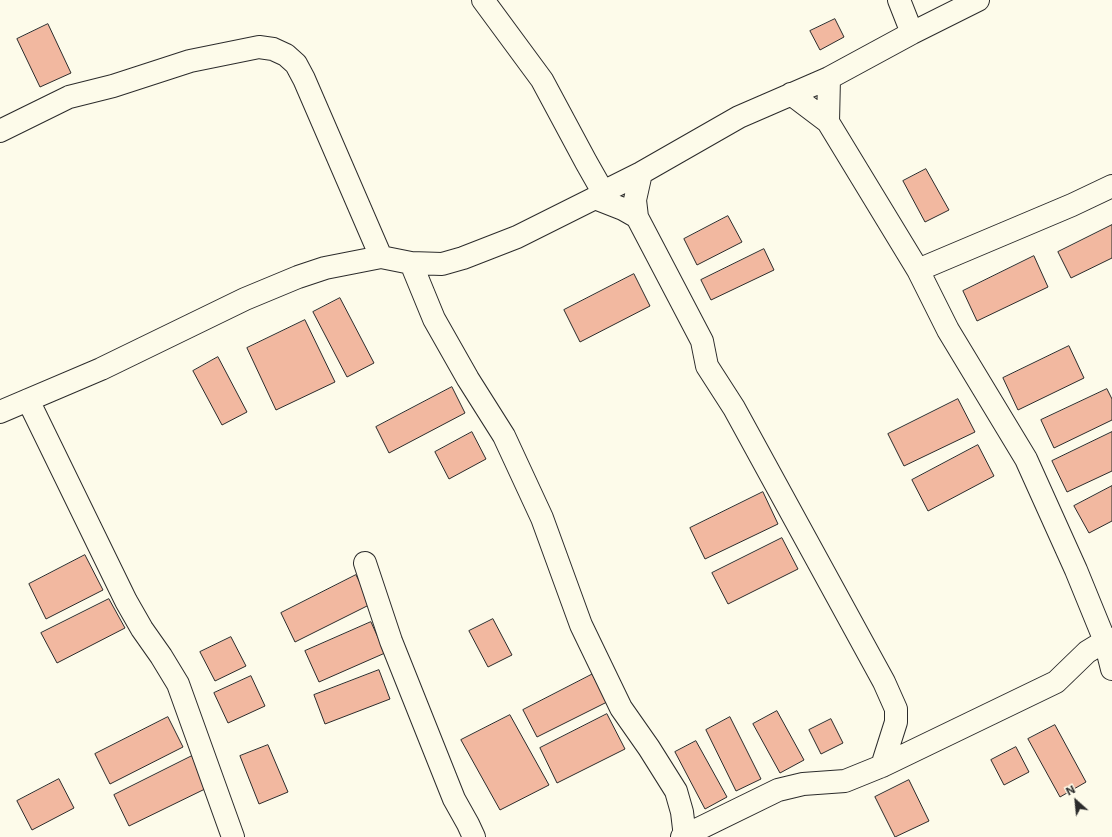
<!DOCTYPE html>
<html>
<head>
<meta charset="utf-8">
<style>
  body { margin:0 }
  #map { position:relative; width:1112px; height:837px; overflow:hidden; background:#fdfbea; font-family:Inter,sans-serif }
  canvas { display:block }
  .north { position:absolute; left:1056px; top:781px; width:40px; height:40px; -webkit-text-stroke:3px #fdfbea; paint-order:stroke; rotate:333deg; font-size:11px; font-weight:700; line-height:16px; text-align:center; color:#2b2b2b }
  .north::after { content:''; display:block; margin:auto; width:14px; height:18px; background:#2b2b2b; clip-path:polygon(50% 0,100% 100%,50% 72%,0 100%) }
</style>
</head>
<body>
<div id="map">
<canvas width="1112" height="837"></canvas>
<div class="north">N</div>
</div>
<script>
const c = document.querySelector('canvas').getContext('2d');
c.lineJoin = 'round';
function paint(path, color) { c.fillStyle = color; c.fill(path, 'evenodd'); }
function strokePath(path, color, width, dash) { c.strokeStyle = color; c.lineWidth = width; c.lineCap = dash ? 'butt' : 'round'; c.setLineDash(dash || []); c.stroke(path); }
const building = new Path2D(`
  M835,19L844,37L820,50L810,31Z
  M48,24L71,73L40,87L17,39Z
  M926,169L949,210L925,222L903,181Z
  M728,216L742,242L697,265L684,239Z
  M1112,225V258L1071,278L1058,252Z
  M764,249L774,270L711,300L701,280Z
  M1034,256L1048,287L977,321L963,291Z
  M634,274L650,306L580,342L564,310Z
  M340,298L374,363L347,377L313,312Z
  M305,320L335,382L276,410L247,348Z
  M1069,346L1084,378L1018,410L1003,378Z
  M218,357L247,412L222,425L193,371Z
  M452,387L465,413L389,453L376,427Z
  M1107,389L1112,399V420L1054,448L1041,420Z
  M958,399L975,432L904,466L888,434Z
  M472,432L486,459L449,479L435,452Z
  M1112,432V471L1067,492L1052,461Z
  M978,445L994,476L928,511L912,480Z
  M1112,486V521L1089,533L1074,506Z
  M763,492L778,524L705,559L690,528Z
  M782,538L798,569L728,604L712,573Z
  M85,555L103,590L46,619L29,584Z
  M356,575L371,604L295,642L281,613Z
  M109,599L125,628L57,663L41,633Z
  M493,619L512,655L488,667L469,631Z
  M371,622L385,653L319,682L305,651Z
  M231,637L246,666L215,681L200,652Z
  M379,670L390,699L325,724L314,695Z
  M593,674L607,702L537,737L523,710Z
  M251,676L265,706L228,723L214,693Z
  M777,711L804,760L780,773L753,724Z
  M607,714L625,749L557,783L540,748Z
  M510,715L549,785L500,810L461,740Z
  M168,717L183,747L110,784L95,754Z
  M730,717L761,779L736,791L706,730Z
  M831,719L843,743L821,754L809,730Z
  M1055,725L1086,782L1060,797L1028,739Z
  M696,741L727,797L705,809L675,752Z
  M268,745L288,792L259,804L240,756Z
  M1016,747L1029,772L1004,785L991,760Z
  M192,756L207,788L129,826L114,795Z
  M59,779L74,808L32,830L17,801Z
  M909,780L929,821L895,837L875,797Z`);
const minor = new Path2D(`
  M483,0L542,80L586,162L603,192
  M899,0L912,33
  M791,94L828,122L918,270L948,330L1026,459L1076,570L1105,641L1112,669
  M828,122L829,78
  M0,131L69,97L113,86L190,61L259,47L273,49L286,55L296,64L304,79L381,257
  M641,173L635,200L637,217L702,341L707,366L734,408L884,682L896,709V722L882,766
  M595,198L623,209L637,217
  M411,263L434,319L468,379L504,436L542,518L581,625L621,708L649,748L676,791L682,812L685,837
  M918,270L1072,205L1112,186
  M28,400L126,601L142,629L161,656L178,684L233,837
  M0,412L101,369L245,299L298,277L325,268L381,257L411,263L442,264L463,258L517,237L595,198L603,192L641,173L739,117L829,78L912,33L978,0
  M365,563L391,641L454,799L468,824L474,837
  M682,837L778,790L803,784L845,781L882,766L1056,682L1087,652L1105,641L1112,639`);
paint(building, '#f2b8a0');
strokePath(building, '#2b2b2b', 1);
strokePath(minor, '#2b2b2b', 24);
strokePath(minor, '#fdfbea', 22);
</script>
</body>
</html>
